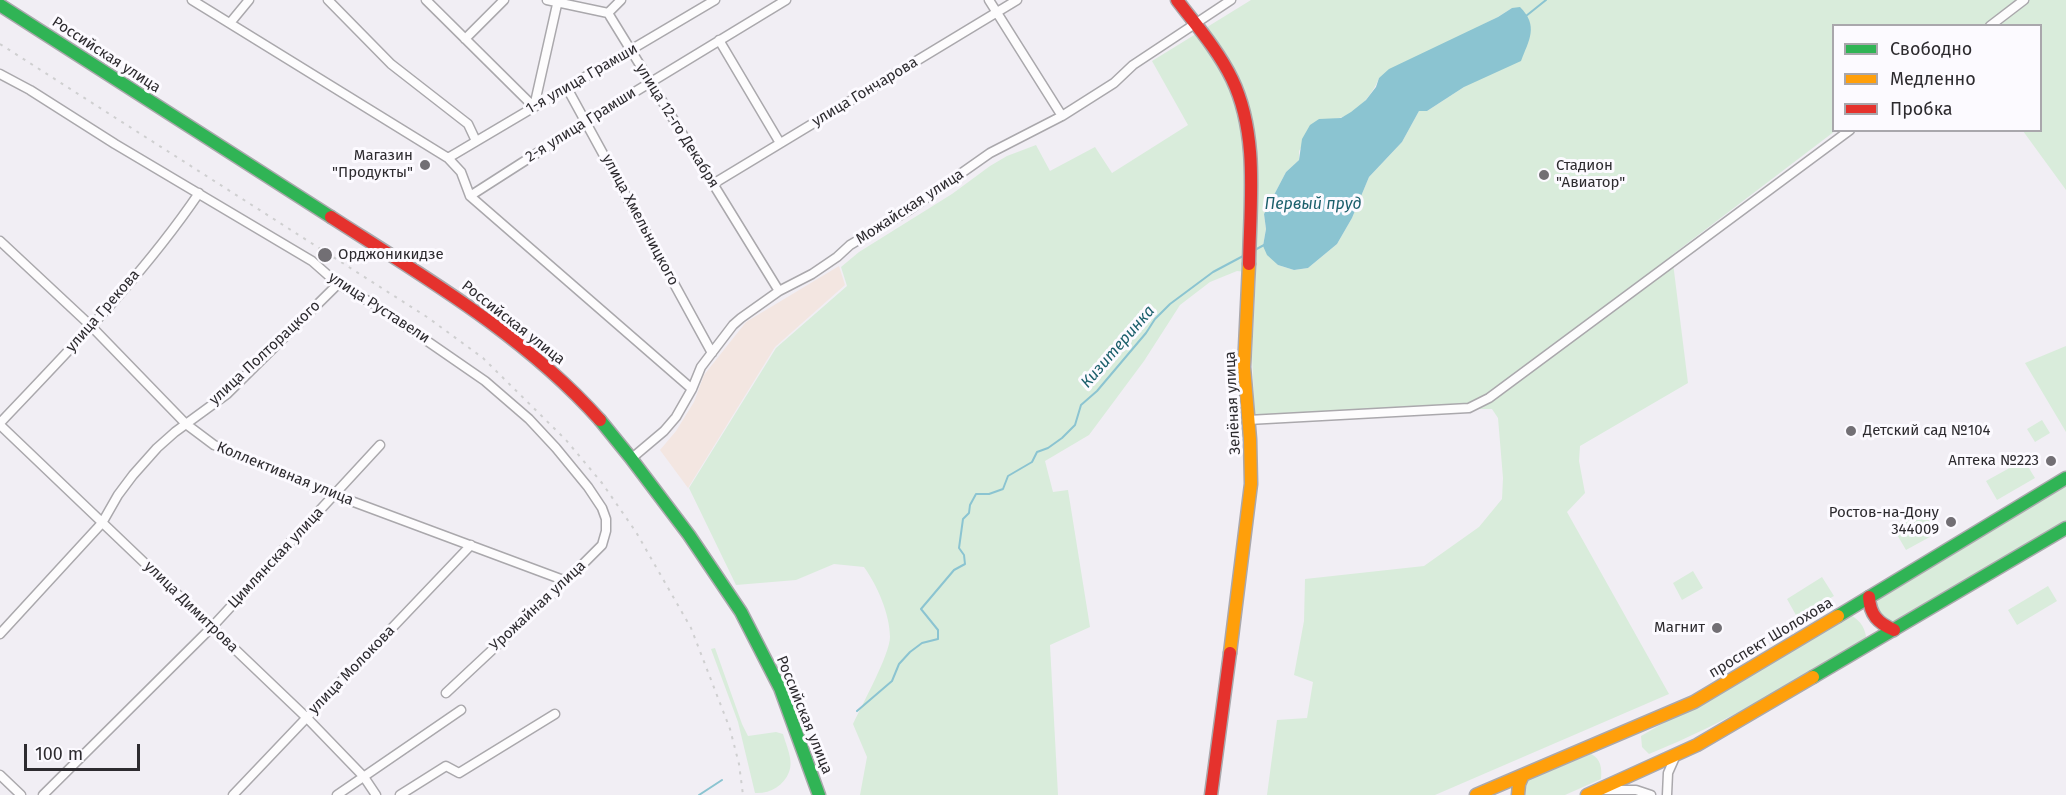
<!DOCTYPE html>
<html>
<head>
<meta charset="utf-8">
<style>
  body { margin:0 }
  #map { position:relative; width:2066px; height:795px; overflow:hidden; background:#f1eef4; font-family:"Fira Sans",sans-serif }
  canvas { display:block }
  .legend { position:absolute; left:1832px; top:24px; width:210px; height:108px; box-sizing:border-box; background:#fcfaff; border:2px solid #a9a7ac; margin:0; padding:8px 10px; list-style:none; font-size:18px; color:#2d2b2f }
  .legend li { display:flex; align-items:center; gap:12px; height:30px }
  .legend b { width:30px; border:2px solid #a9a7ac }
  .scale { position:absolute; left:24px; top:744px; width:116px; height:27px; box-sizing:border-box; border:3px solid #2d2b2f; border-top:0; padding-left:8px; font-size:18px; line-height:21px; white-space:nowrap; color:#2d2b2f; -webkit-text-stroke:4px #fcfaff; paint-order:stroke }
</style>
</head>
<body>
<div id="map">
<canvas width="2066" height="795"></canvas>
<ul class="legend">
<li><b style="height:8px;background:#30b455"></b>Свободно</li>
<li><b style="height:8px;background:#ff9f0a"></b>Медленно</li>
<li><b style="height:8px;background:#e5322d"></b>Пробка</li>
</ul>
<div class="scale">100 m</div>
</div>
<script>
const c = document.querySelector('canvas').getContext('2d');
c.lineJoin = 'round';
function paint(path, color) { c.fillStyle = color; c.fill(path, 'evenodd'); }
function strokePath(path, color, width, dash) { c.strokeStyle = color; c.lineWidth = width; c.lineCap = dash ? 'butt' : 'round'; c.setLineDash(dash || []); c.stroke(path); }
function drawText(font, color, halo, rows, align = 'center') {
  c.font = font + ' "Fira Sans",sans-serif'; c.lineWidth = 6; c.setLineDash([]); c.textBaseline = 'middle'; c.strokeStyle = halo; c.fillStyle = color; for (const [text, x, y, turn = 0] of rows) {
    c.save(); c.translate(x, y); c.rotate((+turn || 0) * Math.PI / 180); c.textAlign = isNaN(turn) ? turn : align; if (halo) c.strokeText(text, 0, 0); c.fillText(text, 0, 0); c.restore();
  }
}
const industrial = new Path2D(`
  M839,266L845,285L775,347L688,488L660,450L676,431L694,402L704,375L746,322Z`);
const green = new Path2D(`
  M1251,0H2066V190L2023,131L2040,130V26H1834V130L1835,131L1672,255L1688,383L1580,446L1579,461L1585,493L1567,512L1669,694L1435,795H1267L1277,720L1307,718L1313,682L1294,675L1304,621L1305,579L1424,566L1479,527L1502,499L1503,478L1498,418L1492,409H1476L1255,420L1252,358L1256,273L1237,271L1210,282L1180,305L1144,361L1089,435L1045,461L1053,492L1068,490L1090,627L1050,645L1058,795H860L867,757L853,724C862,705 890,654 890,637C890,614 877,585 864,567L834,564L796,580L736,585L689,488L776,348L847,286L841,267L859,252L952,194L990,166L1007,156L1036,145L1050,171L1095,147L1112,173L1188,125L1152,61ZM1512,8L1464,87L1427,111H1419L1402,142L1369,177L1352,218L1337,244L1308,268L1294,270L1278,265L1263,246L1266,229L1264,214L1286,172L1299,160V151L1319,119C1326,119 1333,120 1339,118C1356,115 1373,94 1379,78L1498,17Z
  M2066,346V432L2025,363Z
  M2042,420L2050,433L2035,442L2027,429Z
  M2024,460L2035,478L1997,500L1986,481Z
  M2066,485V521L1894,625C1882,621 1875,610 1878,598Z
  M1923,509L1937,533L1906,550L1892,526Z
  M1693,571L1703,588L1682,600L1673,583Z
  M1822,577L1834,596L1797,617L1787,599Z
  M2048,586L2057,601L2017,625L2008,610Z
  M1850,615C1862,621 1865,629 1867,641C1796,681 1725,723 1649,754L1642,747L1641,736Z
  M715,648L742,724L748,736L776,732L783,734C786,745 794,761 789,772C784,786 769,794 755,793L738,722L711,649Z
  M1591,754C1601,759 1602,768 1601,779L1565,795H1526L1525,787L1528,780Z`);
const water = new Path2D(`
  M1520,7C1539,26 1529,40 1521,61L1464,87L1427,111H1419L1402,142L1369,177L1352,218L1337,244L1308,268L1294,270L1278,265L1267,255L1263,246L1266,229L1264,214L1286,172L1299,160L1302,139L1310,125L1319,119L1341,118L1351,112L1366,100L1376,87L1379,78L1389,69L1498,17L1512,8Z`);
const stream = new Path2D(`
  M1526,16L1546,0
  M1253,251L1264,245
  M857,711L892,681L899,664L910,652L922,643L938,639V630L921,609L954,570L965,564L964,555L959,548L963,519L969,513L970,505L976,494H989L1003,489L1008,476L1032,462L1037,452L1048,448L1062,438L1075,425L1081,405L1097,391L1146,333L1155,319L1170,304L1213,272L1245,255
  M699,795L722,780`);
const street = new Path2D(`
  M192,0L448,158L461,172L470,196L692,389
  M328,0L391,64L468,124L476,141
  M426,0L534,107
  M547,0L608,13L779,291
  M989,0L1062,116
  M608,13L621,0
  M230,23L249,0
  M1990,26L2024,0
  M465,39L504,0
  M719,40L780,143
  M0,74L30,90L115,144L312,261L338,284L375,305L485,381L529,419L556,448L588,487L602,508L606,519V531L602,545L566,581L446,693
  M567,88L712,353
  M534,107L558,0
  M448,158L715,0
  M713,184L1017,0
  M470,196L587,121L786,0
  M0,241L91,326L186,424L214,445L335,495L566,581
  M1248,420L1469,408L1489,398L1850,130
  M0,423C69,350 142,277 199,193
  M0,425L307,718L364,777L376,795
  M632,458L664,431L676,417L692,389L701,367L733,325L741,318L779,291L812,274L837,257L850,245L909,210L990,153L1062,116L1114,83L1133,65L1231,0
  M0,634L102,523L118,495L133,475L157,448L175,432L227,394L338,284
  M0,775L21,795
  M1605,790H1636L1651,795
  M43,795L212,627L380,445
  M233,795L471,545
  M337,795L461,710
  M400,795L446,766L459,773L555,714
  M1667,795L1668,773L1676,755`);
const fast = new Path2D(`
  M0,5L331,217
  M600,420L630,457L689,535L741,612L780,688L819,795
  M1838,616L2066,478
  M1813,677L2066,528`);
const slow = new Path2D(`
  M1230,653L1251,484L1250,439L1244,367L1249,264
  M1476,795L1694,702L1838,616
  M1518,795L1519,784L1523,775
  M1587,795L1697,745L1813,677`);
const jam = new Path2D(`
  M1177,0C1196,25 1218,50 1232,79C1259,135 1250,203 1249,264
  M331,217C426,278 524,335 600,420
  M1869,597C1870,615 1878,623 1894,630
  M1211,795L1230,653`);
const rail = new Path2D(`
  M0,44L427,317L483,358L566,440L602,483L636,532L691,628L730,729L739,764L743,795`);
const markers = [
  [425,165,6,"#726f74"],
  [1544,175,6,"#726f74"],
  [325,255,8,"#726f74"],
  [1851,431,6,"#726f74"],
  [2051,461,6,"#726f74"],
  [1951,522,6,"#726f74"],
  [1717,628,6,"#726f74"]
];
const streetNames = [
  ["Российская улица",106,55,33],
  ["1-я улица Грамши",582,79,-30],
  ["улица Гончарова",865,92,-31],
  ["2-я улица Грамши",581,125,-32],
  ["улица 12-го Декабря",677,126,58],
  ["Можайская улица",910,207,-33],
  ["улица Хмельницкого",640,220,62],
  ["улица Руставели",379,308,33],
  ["улица Грекова",103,311,-49],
  ["Российская улица",513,323,38],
  ["улица Полторацкого",265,353,-43],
  ["Зелёная улица",1233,403,-93],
  ["Коллективная улица",285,474,22],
  ["Цимлянская улица",276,558,-47],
  ["Урожайная улица",538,606,-43],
  ["улица Димитрова",191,607,44],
  ["проспект Шолохова",1771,638,-31],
  ["улица Молокова",352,670,-46],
  ["Российская улица",804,715,68]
];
const poiNames = [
  ["Магазин",413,156],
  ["\"Продукты\"",413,173],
  ["Стадион",1556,166,"left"],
  ["\"Авиатор\"",1556,183,"left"],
  ["Орджоникидзе",338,255,"left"],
  ["Детский сад №104",1863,431,"left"],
  ["Аптека №223",2039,461],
  ["Ростов-на-Дону",1939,513],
  ["344009",1939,530],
  ["Магнит",1705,628]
];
const waterNames = [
  ["Первый пруд",1313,205],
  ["Кизитеринка",1118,347,-49]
];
paint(industrial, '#f3e6e1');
paint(green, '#d9ecdb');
paint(water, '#8bc4d1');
strokePath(stream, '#8bc4d1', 2);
strokePath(street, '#aaa8ac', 11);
strokePath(fast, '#aaa8ac', 15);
strokePath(slow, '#aaa8ac', 15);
strokePath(jam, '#aaa8ac', 15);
strokePath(street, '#fdfcfd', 8);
strokePath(fast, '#30b455', 12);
strokePath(slow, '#ff9f0a', 12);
strokePath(jam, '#e5322d', 12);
strokePath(rail, '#cfcfd0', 2, [3, 6]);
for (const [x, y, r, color] of markers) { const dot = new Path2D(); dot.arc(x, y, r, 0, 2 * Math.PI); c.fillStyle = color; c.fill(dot); strokePath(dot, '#fcfaff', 2); }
drawText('15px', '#2d2b2f', '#fcfaff', streetNames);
drawText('15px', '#2d2b2f', '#fcfaff', poiNames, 'right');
drawText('italic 16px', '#1b5f6b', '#fcfaff', waterNames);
</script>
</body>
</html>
